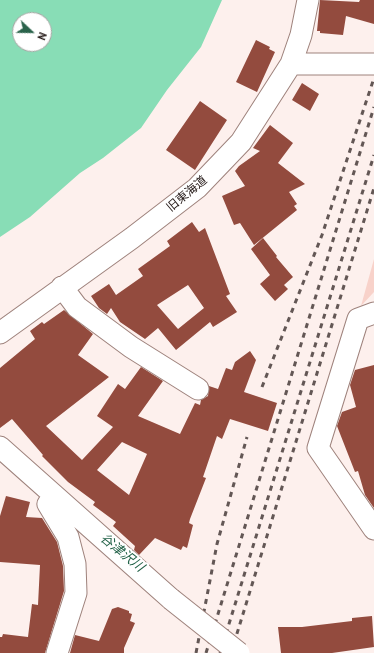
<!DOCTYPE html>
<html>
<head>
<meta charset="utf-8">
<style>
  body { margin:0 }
  #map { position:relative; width:374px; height:653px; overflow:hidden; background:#fdf0ed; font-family:"PT Sans",sans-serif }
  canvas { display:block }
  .north { position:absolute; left:12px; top:12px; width:40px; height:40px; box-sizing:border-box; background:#fff; border:1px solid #a7a3a2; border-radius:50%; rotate:112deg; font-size:11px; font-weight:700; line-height:16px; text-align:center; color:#231816 }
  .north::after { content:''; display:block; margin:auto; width:14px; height:18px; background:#2a634b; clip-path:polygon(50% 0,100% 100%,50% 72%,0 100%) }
</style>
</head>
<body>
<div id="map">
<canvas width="374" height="653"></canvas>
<div class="north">N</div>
</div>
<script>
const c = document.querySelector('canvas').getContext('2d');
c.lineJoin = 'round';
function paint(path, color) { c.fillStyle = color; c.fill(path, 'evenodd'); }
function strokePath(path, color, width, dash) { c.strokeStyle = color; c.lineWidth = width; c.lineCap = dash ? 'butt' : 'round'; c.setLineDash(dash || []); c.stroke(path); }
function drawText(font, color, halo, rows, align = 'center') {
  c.font = font + ' "PT Sans","Noto Sans JP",sans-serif'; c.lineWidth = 4; c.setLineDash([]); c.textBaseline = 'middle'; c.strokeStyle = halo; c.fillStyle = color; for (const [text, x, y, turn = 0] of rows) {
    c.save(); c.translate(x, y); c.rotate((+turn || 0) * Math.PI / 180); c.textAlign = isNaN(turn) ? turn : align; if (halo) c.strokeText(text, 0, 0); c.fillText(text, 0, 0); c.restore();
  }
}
const green = new Path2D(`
  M374,259V292L361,306Z`);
const water = new Path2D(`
  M0,0H222L201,47L167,90L141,128L103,158L80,173L30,217L0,237ZM20,20H44V44H20Z`);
const building = new Path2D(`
  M320,0L359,2L360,0H374V24L346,16L343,35L320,33V31H317Z
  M256,40L270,47L269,49L275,52L257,92L236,82Z
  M302,83L319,94L310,111L292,100Z
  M200,101L227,120L195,170L166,150Z
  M270,125L293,143L278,163L305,184L289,192L297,204L294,206L297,210L254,245L240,223L234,225L222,196L245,186L235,171L239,166L260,151L253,148Z
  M192,222L199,232L205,228L230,294L226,296L237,312L213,327L210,322L176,350L158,328L145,339L120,322L111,308L107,314L99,308L91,296L109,284L116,295L143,276L138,269L170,246L167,241ZM188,285L204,308L178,329L157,305Z
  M263,238L277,256L276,257L293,277L284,285L288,289L275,301L260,284L270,275L251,249Z
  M64,310L93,334L78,355L109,377L46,426L82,460L113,427L97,416L118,384L125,389L141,367L163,381L138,416L180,434L195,403L200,405L201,400L208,396L209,386L218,389L226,368L232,370L235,362L250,351L256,360L244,392L277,403L268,431L230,419L222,439L217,436L203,477L206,478L190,519L189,523L193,525L187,548L183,546L181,550L155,538L139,555L134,550L135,546L113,526L116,522L93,505L95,502L68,482L42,456L43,455L12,419L0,428V368L35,339L30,331L42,322L44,324ZM122,442L147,454L129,495L97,470Z
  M374,365V508L365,495L358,471L355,472L337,426L342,412L356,407L350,385L355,370Z
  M6,496L30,502L26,517L42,518L57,542L63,566L64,591L45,653H0V637H2L3,634L28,637L32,604L38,605L40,565L0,562V516Z
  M118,607L129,611V613L132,614L130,621L135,623L124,648V653H70L75,635L99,641L112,609Z
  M372,616L374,647L332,653H281L278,627H302L352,621V618Z`);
const minor = new Path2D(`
  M291,64H374
  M62,287L77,307L131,347L198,389
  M374,313L358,319L318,448L374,529
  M0,333L132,238L197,188L241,142L291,64L301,35L308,0
  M0,447L171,599
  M54,496L48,504L68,537L75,564L76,593L57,653`);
const rail = new Path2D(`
  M262,387L322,235L374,78
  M196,653L217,544L247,437
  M206,653L374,107
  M220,653L374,155
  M231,653L374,188`);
const minorBridge = new Path2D(`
  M171,599L239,653`);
const streetNames = [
  ["旧東海道",187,194,-40]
];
const waterNames = [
  ["谷津沢川",122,553,39]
];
paint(green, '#f8d2ca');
paint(water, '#88ddb6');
paint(building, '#934b3e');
strokePath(minor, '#9e827c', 23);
strokePath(minor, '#fff', 21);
strokePath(rail, '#635755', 3, [5, 5]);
strokePath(minorBridge, '#9e827c', 23, []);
strokePath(minorBridge, '#fff', 21);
drawText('12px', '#231816', '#fff', streetNames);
drawText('italic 13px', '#216147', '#fff', waterNames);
</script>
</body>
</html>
